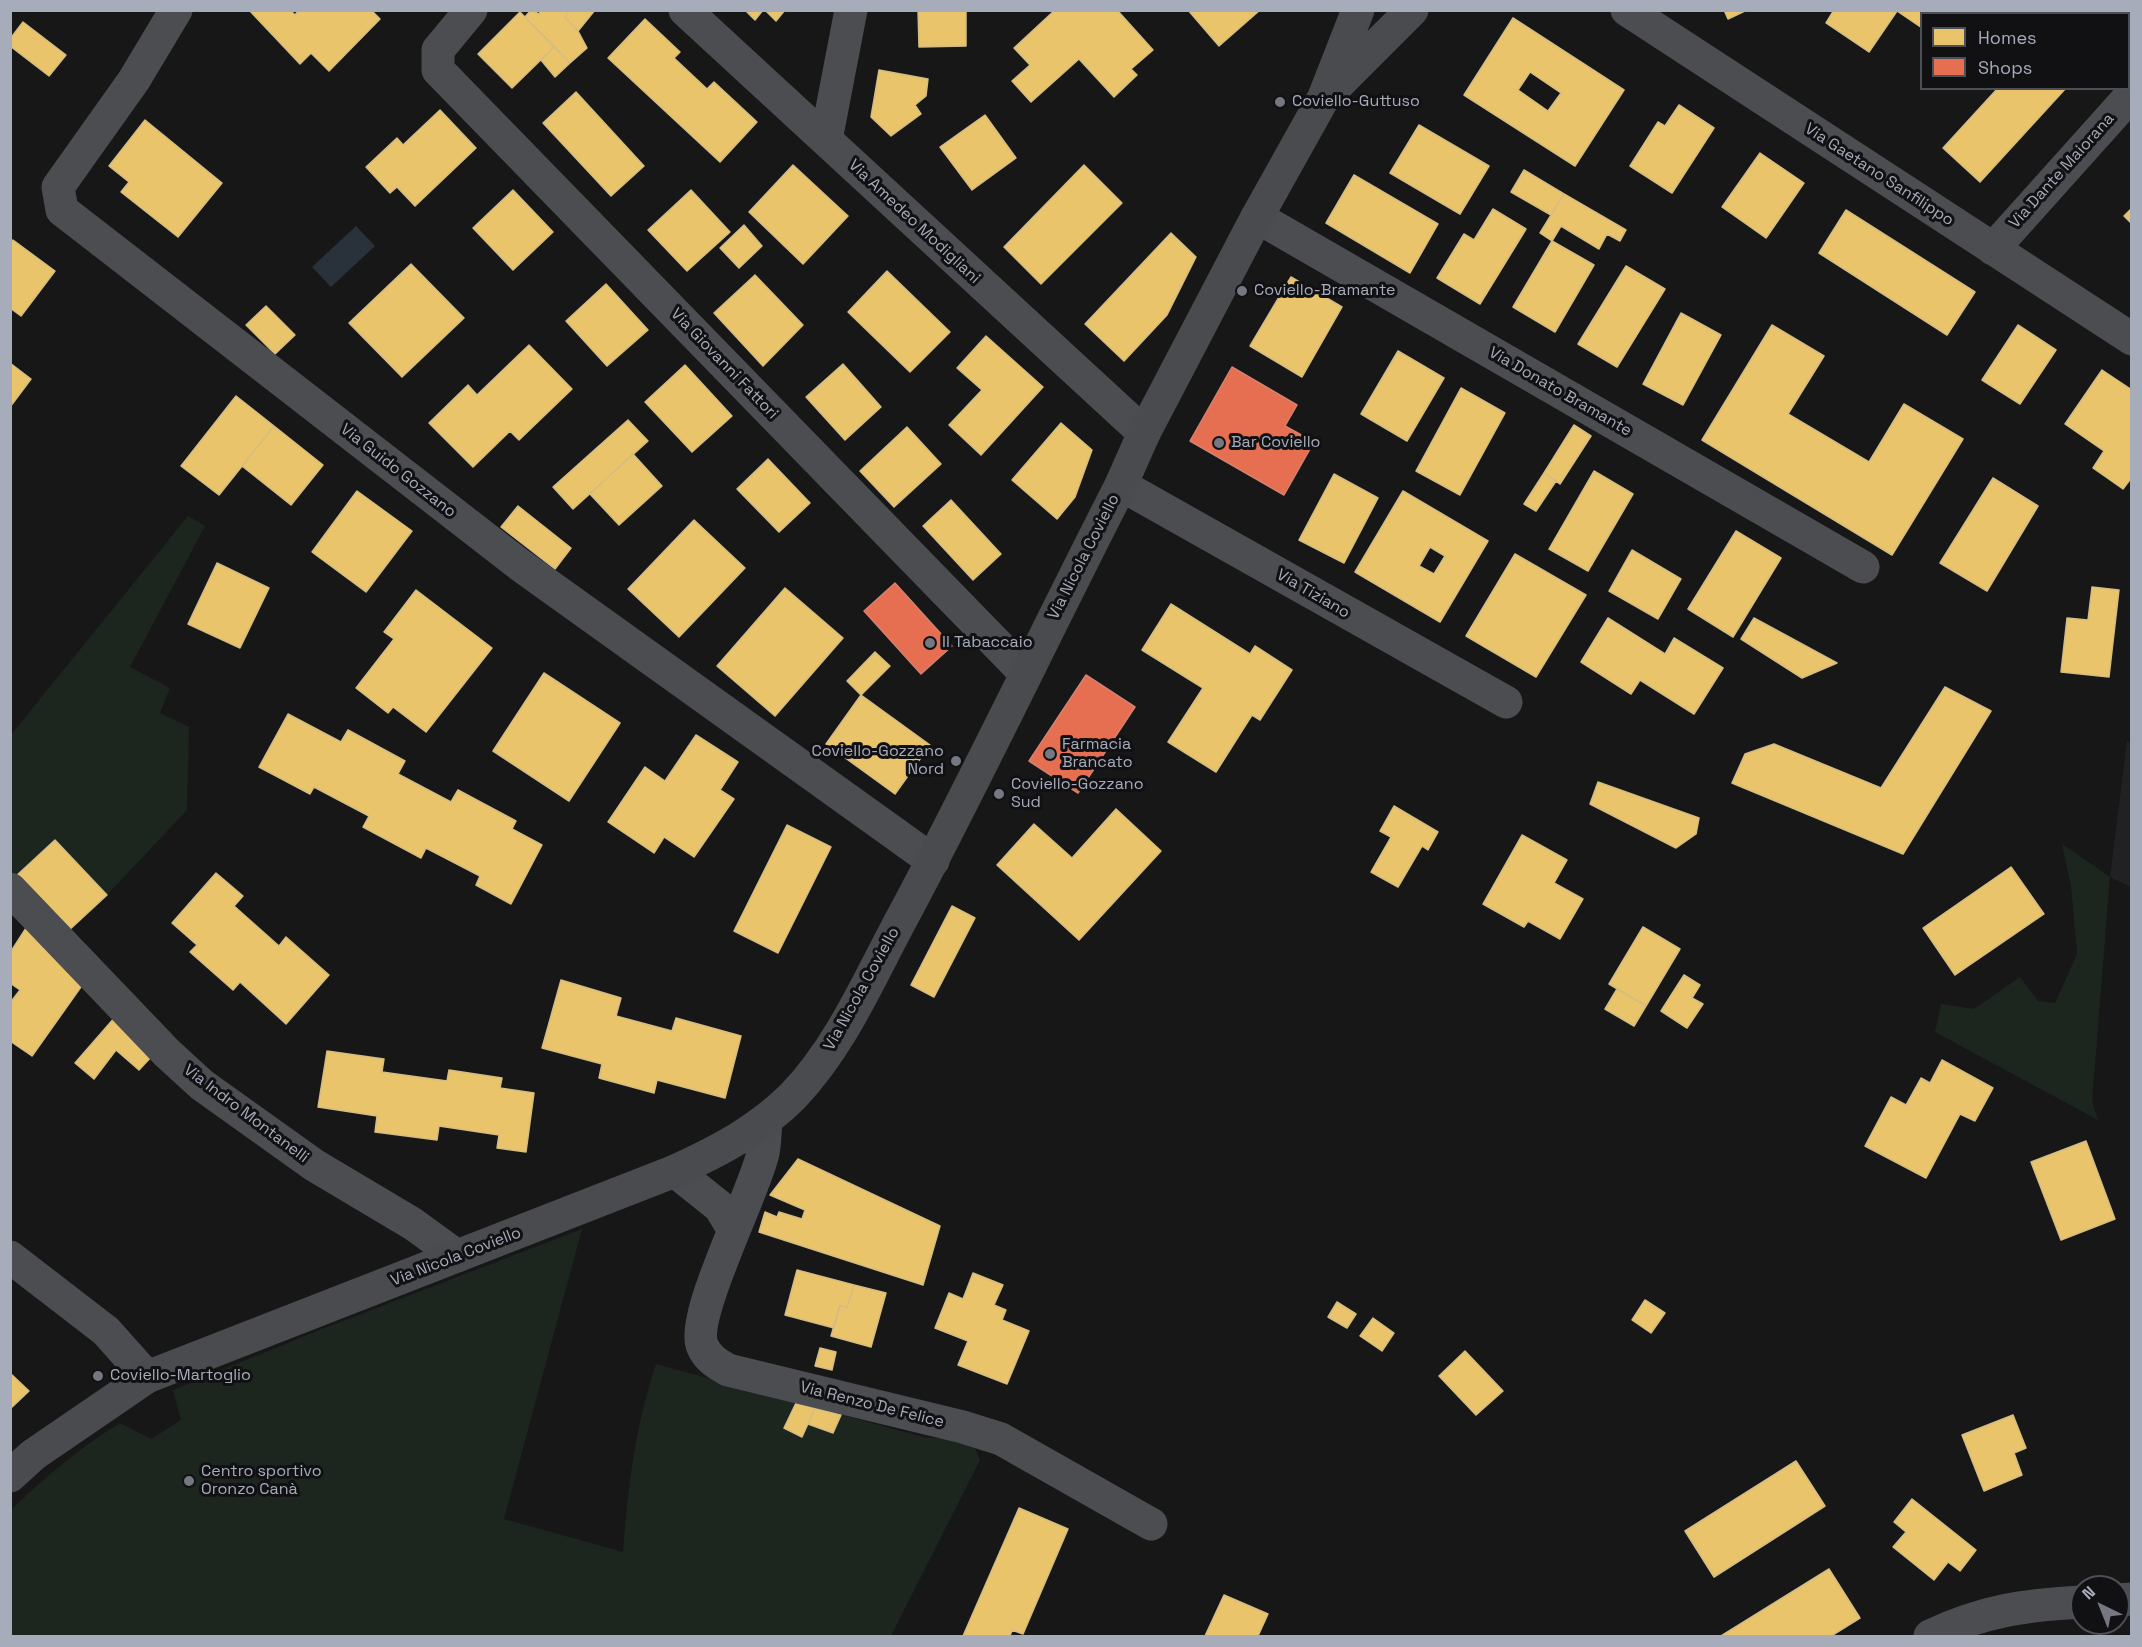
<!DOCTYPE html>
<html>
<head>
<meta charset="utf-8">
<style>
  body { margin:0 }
  #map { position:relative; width:2142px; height:1647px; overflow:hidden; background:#171718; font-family:"Space Grotesk",sans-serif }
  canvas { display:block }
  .frame { position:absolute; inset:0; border:12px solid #a7acba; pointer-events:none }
  .legend { position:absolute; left:1920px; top:12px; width:210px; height:78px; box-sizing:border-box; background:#111114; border:2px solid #4d4f56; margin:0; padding:8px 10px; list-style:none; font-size:18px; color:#a7acba }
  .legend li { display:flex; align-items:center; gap:12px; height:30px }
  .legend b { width:30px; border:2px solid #4d4f56 }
  .north { position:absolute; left:2070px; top:1575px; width:60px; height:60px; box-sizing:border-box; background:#111114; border:2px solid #4d4f56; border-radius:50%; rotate:317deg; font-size:16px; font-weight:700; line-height:24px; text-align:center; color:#a7acba }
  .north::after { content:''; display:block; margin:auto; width:21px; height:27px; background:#757881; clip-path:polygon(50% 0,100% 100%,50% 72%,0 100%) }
</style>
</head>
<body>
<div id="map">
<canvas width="2142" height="1647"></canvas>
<div class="frame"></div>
<ul class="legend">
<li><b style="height:16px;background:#e9c46a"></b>Homes</li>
<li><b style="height:16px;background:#e76f51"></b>Shops</li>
</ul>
<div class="north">N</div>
</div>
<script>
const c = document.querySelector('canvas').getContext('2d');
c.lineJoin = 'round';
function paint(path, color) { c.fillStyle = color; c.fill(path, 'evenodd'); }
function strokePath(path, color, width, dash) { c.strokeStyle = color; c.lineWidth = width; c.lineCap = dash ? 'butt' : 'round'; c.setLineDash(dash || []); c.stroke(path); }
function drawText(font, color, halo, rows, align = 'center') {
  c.font = font + ' "Space Grotesk",sans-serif'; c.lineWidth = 6; c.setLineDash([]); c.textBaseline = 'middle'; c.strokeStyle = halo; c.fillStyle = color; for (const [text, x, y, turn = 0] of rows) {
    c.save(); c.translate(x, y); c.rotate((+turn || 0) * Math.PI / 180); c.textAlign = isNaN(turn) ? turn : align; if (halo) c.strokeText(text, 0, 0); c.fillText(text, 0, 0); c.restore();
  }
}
const built = new Path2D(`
  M2127,741L2132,743L2131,887L2110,877Z`);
const green = new Path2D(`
  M188,516L205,526L130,667L170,688L160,713L189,727L187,810L107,895L15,877L10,865V736Z
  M2062,844L2110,877L2092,1102L2098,1120L1935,1032L1941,1004L1974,1009L2020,977L2038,1001L2055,1003L2077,954L2071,886Z
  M582,1229L504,1519L623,1552C628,1485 635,1428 656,1364L923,1437L947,1439L974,1446L980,1460L891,1636H11V1510C45,1477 79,1448 120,1423L151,1439L181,1420L173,1390L317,1331Z`);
const water = new Path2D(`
  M356,226L375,246L331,287L312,267Z`);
const homes = new Path2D(`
  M249,10H290L295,15L299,10H371L380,19L329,71L311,53L300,64Z
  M531,10L539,14L541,10H569L565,17L578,31L587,48L570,63L525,17Z
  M569,10H595L578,31L565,17Z
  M745,10H763L755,20Z
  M765,10H785L776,21Z
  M918,10H966V46L919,47Z
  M1055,10H1117L1153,50L1131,69L1137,75L1114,97L1079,59L1031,102L1012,81L1030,65L1014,48Z
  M1188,10H1260L1219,46Z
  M1724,10H1747L1728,19Z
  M1834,10H1958L1956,14H1922V28L1897,11L1869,52L1826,23Z
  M520,12L554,47L512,88L478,54Z
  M1513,18L1624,90L1575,166L1464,95ZM1530,72L1561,93L1548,111L1518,90Z
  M645,19L680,52L674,58L707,89L714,82L757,122L720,162L608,58Z
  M23,22L66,55L49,76L10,46V39Z
  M554,47L570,63L555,77L541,60Z
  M879,70L928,79L926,96L915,105L921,114L891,136L871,117Z
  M1998,88H2066L1980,182L1943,148Z
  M576,92L644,166L611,196L543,123Z
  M1679,105L1714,128L1672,193L1630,166L1658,122L1665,126Z
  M440,110L476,148L415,206L397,187L390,193L366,167L397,138L403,145Z
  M985,115L1016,158L972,190L940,147Z
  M145,120L222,183L178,237L121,192L129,182L109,166Z
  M1419,125L1489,166L1460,214L1390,173Z
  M1760,153L1804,183L1766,238L1722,207Z
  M793,165L848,216L803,264L749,212Z
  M1084,165L1122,203L1041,284L1004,247Z
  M1524,170L1564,194L1551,215L1511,192Z
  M1354,175L1438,224L1410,273L1326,223Z
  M513,190L553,232L513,270L473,228Z
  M691,190L730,232L687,271L648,230Z
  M1564,194L1626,230L1620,241L1607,234L1599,249L1561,226L1552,241L1540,233Z
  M2132,208V224L2124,216Z
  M1493,209L1526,229L1480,304L1437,278L1464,234L1474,240Z
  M1846,210L1975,292L1947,335L1819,253Z
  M744,225L762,246L739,268L720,248Z
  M1171,233L1196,257L1167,315L1124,361L1085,324Z
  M13,240L55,271L21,316L10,308V244Z
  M1552,241L1594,265L1555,332L1513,307Z
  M411,264L464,318L402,377L349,323Z
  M1626,266L1665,289L1617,367L1578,344Z
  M887,271L950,332L910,372L848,312Z
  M755,275L803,325L763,366L714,313Z
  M1291,277L1342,307L1302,377L1250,346Z
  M606,284L648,330L607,366L566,321Z
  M266,306L295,335L275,354L246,325Z
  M1681,313L1721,335L1683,405L1643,384Z
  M1772,325L1824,356L1788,414L1869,462L1904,404L1963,439L1892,555L1702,440Z
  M2018,325L2056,350L2020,404L1982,380Z
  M986,336L1043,387L981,455L949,425L982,390L957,368Z
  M529,345L572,389L519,440L510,431L473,467L429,423L468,385L477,395Z
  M1398,351L1444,378L1407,441L1361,414Z
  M10,363L31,379L10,407Z
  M843,364L881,407L845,440L806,397Z
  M685,365L732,416L692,452L645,402Z
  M2102,370L2132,390V477L2123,489L2093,468L2104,451L2065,424Z
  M1461,388L1505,413L1460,495L1416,471Z
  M236,396L274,426L219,495L181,466Z
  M628,420L648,441L573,509L553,487Z
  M1061,423L1092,450L1075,497L1057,519L1012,480Z
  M1574,425L1591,436L1560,484L1544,473Z
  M274,426L323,465L291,505L242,466Z
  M907,427L941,464L894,507L860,471Z
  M633,454L662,486L619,525L590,494Z
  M768,459L810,503L779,532L737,489Z
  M1594,471L1633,494L1588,571L1549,549Z
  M1544,473L1556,481L1536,511L1524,504Z
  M1334,474L1378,498L1344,563L1299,540Z
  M1993,478L2038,506L1987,591L1940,563Z
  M357,491L412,531L366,592L312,552Z
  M1403,491L1488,541L1440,622L1355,572ZM1430,547L1445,556L1434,574L1419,566Z
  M951,500L1001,554L973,580L923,526Z
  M518,506L571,548L555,569L501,527Z
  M694,520L745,568L679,637L628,589Z
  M1736,531L1781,558L1733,637L1688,609Z
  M1632,550L1681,579L1658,619L1609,591Z
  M1515,554L1586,595L1536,677L1466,636Z
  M217,563L269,588L240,648L188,624Z
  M2092,587L2119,590L2109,677L2061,672L2067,618L2088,620Z
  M785,588L843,638L775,716L717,666Z
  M416,590L492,648L426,732L393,707L388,713L356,688L394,639L384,632Z
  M1171,604L1250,654L1255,646L1292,670L1260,720L1252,715L1216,772L1168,742L1203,688L1142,650Z
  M1608,618L1665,654L1674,638L1723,668L1694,714L1640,680L1631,694L1581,662Z
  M1754,618L1837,663L1802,678L1741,639Z
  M875,652L890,666L861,695L847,681Z
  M544,673L620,723L569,801L493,751Z
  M1945,687L1991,711L1903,854L1732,783L1745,754L1774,744L1881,788Z
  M861,695L930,745L895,794L826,744Z
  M288,714L341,742L348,730L405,761L398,774L451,802L458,790L516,821L512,829L542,845L511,904L476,885L480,876L426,848L421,858L363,827L369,816L314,787L310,794L259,767Z
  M696,735L738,762L720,790L734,799L694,857L664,837L654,853L608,822L645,767L665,781Z
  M1598,782L1699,818L1696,834L1676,848L1590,804Z
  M1394,806L1438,832L1428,850L1422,846L1398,887L1371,872L1391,837L1380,831Z
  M1116,809L1161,851L1079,940L997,865L1034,824L1072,858Z
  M787,825L831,847L778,953L734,931Z
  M1522,835L1567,860L1554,883L1583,899L1560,939L1528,921L1524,927L1483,904Z
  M55,840L107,895L67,932L15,877Z
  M2011,867L2044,914L1955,975L1923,928Z
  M216,873L243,896L234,906L279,946L286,937L329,975L286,1024L240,982L233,990L190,952L197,945L172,923Z
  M952,906L975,918L934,997L911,985Z
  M28,925L83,984L32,1056L10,1041V1003L20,990L10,983V953Z
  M1643,927L1680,949L1646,1006L1609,984Z
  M1684,975L1700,985L1692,998L1703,1004L1687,1028L1661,1011Z
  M561,980L621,998L616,1016L672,1031L676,1018L741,1036L725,1098L657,1080L654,1093L599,1078L602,1064L542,1048Z
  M1617,989L1646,1006L1634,1026L1605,1009Z
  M116,1016L152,1056L139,1070L116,1050L94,1079L75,1063Z
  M327,1051L384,1059L382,1072L447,1081L449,1070L502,1078L500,1088L534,1093L526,1152L497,1148L499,1135L439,1126L437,1140L375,1132L377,1116L318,1107Z
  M1942,1060L1993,1088L1975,1121L1960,1114L1926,1178L1865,1146L1891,1097L1906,1105L1921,1078L1930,1083Z
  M2086,1141L2115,1219L2061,1240L2031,1162Z
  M798,1159L940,1226L923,1285L759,1232L765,1212L777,1217L779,1212L802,1219L805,1210L770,1195Z
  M797,1270L854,1285L847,1308L840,1305L834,1328L785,1315Z
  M973,1273L1003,1285L994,1305L1006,1310L1002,1320L1029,1331L1007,1384L958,1365L968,1341L935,1328L949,1293L963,1299Z
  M854,1285L886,1293L871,1347L831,1336L840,1305L847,1308Z
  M1645,1300L1665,1313L1651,1333L1632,1320Z
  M1337,1302L1356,1314L1347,1328L1328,1317Z
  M1373,1318L1394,1333L1382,1351L1360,1336Z
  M820,1348L836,1352L832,1370L815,1366Z
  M1465,1351L1503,1391L1476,1415L1439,1376Z
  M10,1373L29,1391L10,1409Z
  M796,1403L815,1408L802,1437L784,1428Z
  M815,1408L841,1415L833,1433L808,1424Z
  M2013,1415L2026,1448L2014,1453L2022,1475L1984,1491L1962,1435Z
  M1796,1461L1825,1506L1714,1577L1685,1531Z
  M1912,1499L1976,1550L1960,1571L1948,1562L1934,1580L1893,1547L1906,1532L1894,1522Z
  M1019,1508L1068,1529L1023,1634L1012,1630L1010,1636H963Z
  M1829,1569L1860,1618L1831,1636H1721Z
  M1224,1595L1268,1614L1258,1636H1205Z`);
const shops = new Path2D(`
  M1232,367L1297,405L1285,426L1314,442L1284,495L1190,441Z
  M895,583L952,646L921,674L864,611Z
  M1086,675L1135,707L1078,793L1029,761Z`);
const minor = new Path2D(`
  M176,10L134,80L58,187L62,210L520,565L933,861
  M471,10L438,50V70L1025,673
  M685,10L1144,433
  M826,140L851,10
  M1257,217L1863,567
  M1993,249L2132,94
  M1121,485L1506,702
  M10,889L167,1053L202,1085L314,1165L413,1224L457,1256
  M766,1121C765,1131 765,1143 763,1153C755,1191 691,1314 702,1345C707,1358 716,1363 728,1370L963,1427L1001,1439L1151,1524
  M675,1171L720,1207L733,1229
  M10,1257L106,1331L147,1377
  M2118,1600L2132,1599
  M1930,1636C1983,1611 2024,1605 2082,1602`);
const tertiary = new Path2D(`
  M1627,10L2132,339`);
const secondary = new Path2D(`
  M1332,90L1412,10
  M10,1476L33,1455L147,1377L675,1171C719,1151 759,1130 793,1096C841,1046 869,979 902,918C978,776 1047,629 1121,485L1144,433L1257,217L1324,97L1358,10`);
const markers = [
  [1280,102,6,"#757881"],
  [1242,291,6,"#757881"],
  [1219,443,6,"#757881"],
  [930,643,6,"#757881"],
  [1050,754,6,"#757881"],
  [956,761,6,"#757881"],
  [999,794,6,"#757881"],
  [98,1376,6,"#757881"],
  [189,1481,6,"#757881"]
];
const poiNames = [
  ["Coviello-Guttuso",1292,102],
  ["Coviello-Bramante",1254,291],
  ["Bar Coviello",1231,443],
  ["Il Tabaccaio",942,643],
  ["Farmacia",1062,745],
  ["Brancato",1062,763],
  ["Coviello-Gozzano",944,752,"right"],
  ["Nord",944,770,"right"],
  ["Coviello-Gozzano",1011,785],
  ["Sud",1011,803],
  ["Coviello-Martoglio",110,1376],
  ["Centro sportivo",201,1472],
  ["Oronzo Canà",201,1490]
];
const streetNames = [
  ["Via Dante Maiorana",2062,171,-48],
  ["Via Gaetano Sanfilippo",1879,175,33],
  ["Via Amedeo Modigliani",914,222,43],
  ["Via Giovanni Fattori",724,364,46],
  ["Via Donato Bramante",1560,392,30],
  ["Via Guido Gozzano",398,471,38],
  ["Via Nicola Coviello",1084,557,-63],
  ["Via Tiziano",1313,594,30],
  ["Via Nicola Coviello",862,989,-61],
  ["Via Indro Montanelli",246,1114,37],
  ["Via Nicola Coviello",456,1257,-21],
  ["Via Renzo De Felice",872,1405,14]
];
paint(built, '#212124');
paint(green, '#1d251f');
paint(water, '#29313b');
paint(homes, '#e9c46a');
strokePath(homes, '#d5bd82', 1.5);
paint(shops, '#e76f51');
strokePath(shops, '#d48170', 1.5);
strokePath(minor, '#4b4d51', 33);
strokePath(tertiary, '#4b4d51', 33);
strokePath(secondary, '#4a4b4f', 33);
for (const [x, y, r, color] of markers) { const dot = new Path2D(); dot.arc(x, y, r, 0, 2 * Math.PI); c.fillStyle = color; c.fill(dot); strokePath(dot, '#111114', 2); }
drawText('16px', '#a7acba', '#111114', poiNames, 'left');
drawText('16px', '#a7acba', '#111114', streetNames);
</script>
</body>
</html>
